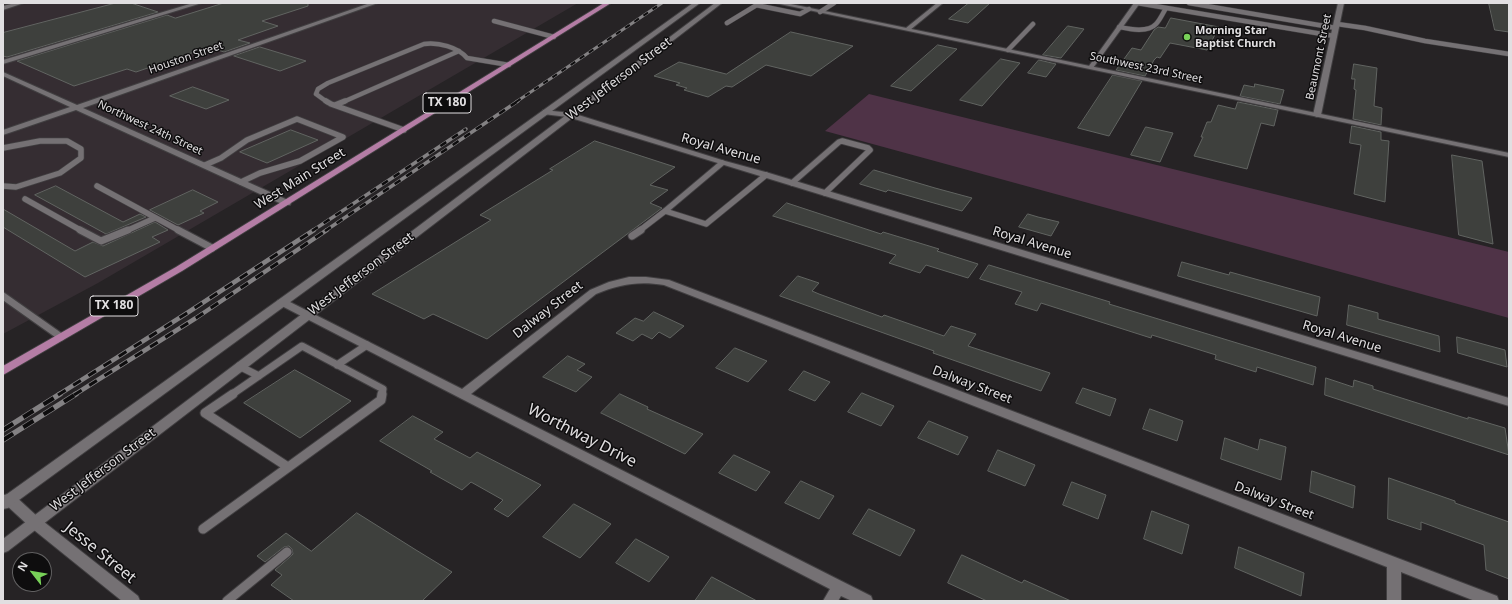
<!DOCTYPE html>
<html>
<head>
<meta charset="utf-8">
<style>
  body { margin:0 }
  #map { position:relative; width:1512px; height:604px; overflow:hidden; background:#262325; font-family:"Noto Sans",sans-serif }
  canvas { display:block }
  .frame { position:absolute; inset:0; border:4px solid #e1dfe1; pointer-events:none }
  .north { position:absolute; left:12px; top:552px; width:40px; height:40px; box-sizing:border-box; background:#0e0d0e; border:1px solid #626162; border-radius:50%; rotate:301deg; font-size:11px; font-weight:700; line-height:16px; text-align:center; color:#e1dfe1 }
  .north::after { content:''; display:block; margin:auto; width:14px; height:18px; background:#78d158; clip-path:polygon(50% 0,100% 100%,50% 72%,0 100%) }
</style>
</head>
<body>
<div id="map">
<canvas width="1512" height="604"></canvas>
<div class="frame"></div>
<div class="north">N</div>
</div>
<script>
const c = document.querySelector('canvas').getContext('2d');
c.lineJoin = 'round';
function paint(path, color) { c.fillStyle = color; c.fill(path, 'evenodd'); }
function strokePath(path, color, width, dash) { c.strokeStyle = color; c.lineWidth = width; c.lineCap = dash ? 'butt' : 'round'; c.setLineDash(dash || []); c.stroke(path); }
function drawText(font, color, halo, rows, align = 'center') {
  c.font = font + ' "Noto Sans",sans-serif'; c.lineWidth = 3; c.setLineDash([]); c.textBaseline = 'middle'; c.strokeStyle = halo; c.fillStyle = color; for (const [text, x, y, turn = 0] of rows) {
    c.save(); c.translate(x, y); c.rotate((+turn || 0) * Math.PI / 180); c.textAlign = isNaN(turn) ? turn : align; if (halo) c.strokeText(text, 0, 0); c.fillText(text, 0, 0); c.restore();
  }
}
const built = new Path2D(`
  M3,3H578L98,283L3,334Z`);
const green = new Path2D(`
  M869,94L1509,252V318L825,131Z`);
const building = new Path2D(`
  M116,3H131L158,12L7,57L3,56V33Z
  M224,3H308V6L262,21L278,26L238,40L250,43L224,52L209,47L136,72L127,69L74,86L17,61L167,15L175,18Z
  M969,3H990L968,23L949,19Z
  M1489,3H1509V32L1495,30Z
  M1171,18L1219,27L1207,50L1170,43L1160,58L1157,57L1154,60L1145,76L1116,70L1132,48L1141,50L1154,30L1158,27L1165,28Z
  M1068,26L1084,29L1061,58L1043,55Z
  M791,32L853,46L811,76L766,65L732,87L726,86L708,97L684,90L687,88L676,85L680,83L654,76L679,62L726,74Z
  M938,45L957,49L911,91L891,86Z
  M260,47L306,61L280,71L234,56Z
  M1001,59L1020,63L982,106L960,100Z
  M1039,60L1056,64L1046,77L1028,73Z
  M1354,64L1377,68L1374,106L1382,108L1381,125L1353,119L1356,90L1354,89L1355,79H1352Z
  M1113,75L1142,81L1109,136L1078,128Z
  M1255,84L1284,90L1280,104L1240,96L1244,85L1254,87Z
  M193,87L229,100L206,109L170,96Z
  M1238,102L1278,110L1274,126L1261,123L1247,169L1194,156L1203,137H1201L1207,122H1211L1218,105L1235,109Z
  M1352,126L1381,132V140L1389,141L1385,202L1354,194L1361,145L1350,143Z
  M1146,127L1173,133L1160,162L1131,155Z
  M291,130L318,140L267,163L240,152Z
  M595,141L675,167L650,185L668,190L650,203L662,208L487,339L433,314L424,319L372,294L491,220L480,215L553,170L550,169Z
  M1452,155L1482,161L1493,244L1459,235Z
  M874,170L935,188L972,198L962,211L888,190L886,192L860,184Z
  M56,186L123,222L140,214L146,217L106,234L35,195Z
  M193,190L218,202L200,211L204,213L178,225L150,210Z
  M787,203L881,234L883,232L939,249L937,251L978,264L968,278L926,265L920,273L889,263L896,255L773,216Z
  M3,209L75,251L93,242L103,246L155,222L168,230L152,237L160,242L85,277L3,227Z
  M1028,214L1038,217L1059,222L1051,236L1019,227Z
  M1182,262L1229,275L1230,272L1320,297L1317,316L1178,276Z
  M989,265L1110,302L1109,304L1316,367L1313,385L1257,367L1256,372L1215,359L1216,355L1152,335L1151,338L1041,303L1037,311L1015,304L1022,292L980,279Z
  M798,276L819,283L812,291L819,294L882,317L884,315L944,336L951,326L976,334L968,346L1050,373L1041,391L933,353L934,351L780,296Z
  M1349,305L1378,313V319L1439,336L1440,352L1347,325Z
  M654,312L684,326L670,338L659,332L652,339L642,334L633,341L616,333L635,318L643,321Z
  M1457,337L1505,350L1507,367L1458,353Z
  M735,348L767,361L748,382L716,368Z
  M568,356L585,364L577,370L592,377L576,392L543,377Z
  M295,370L351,401L300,438L244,403Z
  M804,371L830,382L815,401L789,390Z
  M1326,378L1353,387L1354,380L1373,386V389L1468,419V417L1505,428L1509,455L1325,395Z
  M1083,388L1116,399L1110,416L1076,403Z
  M862,393L894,406L881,426L848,412Z
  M620,394L648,407L647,409L703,434L685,454L601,413Z
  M1150,409L1183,421L1177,441L1143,429Z
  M413,416L443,432L434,439L470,458L477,452L541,485L508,517L494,509L503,500L471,482L462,490L430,472L432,471L380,441Z
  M929,421L968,437L958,455L918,438Z
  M1225,438L1258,450L1260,439L1286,447L1281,480L1221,459Z
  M998,450L1035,465L1025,486L988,471Z
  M734,455L770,472L756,491L719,473Z
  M1312,471L1355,486L1353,508L1310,492Z
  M1389,478L1455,501V503L1509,522V579L1486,570L1484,545L1421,522V530L1388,519Z
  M801,481L834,496L819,519L785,503Z
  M1072,482L1106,495L1098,519L1063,505Z
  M574,504L611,524L580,558L543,537Z
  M869,509L915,530L900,556L853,534Z
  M1152,511L1189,525L1182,554L1144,539Z
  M357,513L416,550L452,572L422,601H294L271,585L282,575L275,570L291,556L293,554L292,549L289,546L284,547L265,562L257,556L286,533L311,551Z
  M636,539L669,557L649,582L616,563Z
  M1239,547L1304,573L1301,596L1235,568Z
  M962,555L1022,583L1024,580L1071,601H987L948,583Z
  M712,577L757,601H695Z`);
const laneFar3 = new Path2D(`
  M1137,3L1334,36
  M1189,3L1336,28
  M756,5L800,14L809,9
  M820,12L834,3
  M494,21L554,37
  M727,23L760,3
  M1337,24L1365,28L1425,41L1509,54
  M1119,27C1129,29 1148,33 1156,24C1160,20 1163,13 1166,8
  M1008,50L1033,24
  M327,102L316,94L318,89L328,83L424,44C438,42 458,47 467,58L509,65
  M343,102L459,51`);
const laneFar2 = new Path2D(`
  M326,101L331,104L404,130
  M335,105L345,101
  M3,148L40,141H67L81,149V158L60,173L16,187L3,186
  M722,163L665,211L706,224L766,175
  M205,165L221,158L247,140L297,119L343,137L300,161L260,173L241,182
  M792,183L839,142L842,141L868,148L870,150L825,193
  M97,186L180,231
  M25,199L82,231
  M126,231L155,218
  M639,231L665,211`);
const laneFar1 = new Path2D(`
  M80,230L101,241L128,230
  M178,230L212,248
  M632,236L641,230
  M3,296L61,337
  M337,365L367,345
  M239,366L259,376
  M231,395L302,346L383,389L382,395`);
const lane = new Path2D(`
  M233,394L205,413L288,467
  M203,529L381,400L382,394
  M227,601L287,552`);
const street = new Path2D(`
  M15,3H24L3,10V6Z
  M193,3H202L3,64V60Z
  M370,3H378L83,108L290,201L291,203L290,205H284L76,110L3,135V130L70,107L3,76V72L77,105Z
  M937,3H943L910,30H906V28Z
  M1134,3H1140L1093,68H1089V66Z
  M1338,3H1344L1321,115L1317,117L1313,115Z
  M543,110L572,113L725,161L769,173L1509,398V406L568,117L543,114Z
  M629,277H646L669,280L1497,596L1499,601H1475L1401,572V601H1387V567L664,285C639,281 620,284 596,294L471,394L871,596L873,601H852L841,596L838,601H823L830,589L278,304L277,302L278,300H286L462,389L590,290L609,282Z
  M9,494L14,495L39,518L138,596L140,601H122L29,526L4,503L3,498L4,495Z`);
const secondary = new Path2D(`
  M693,3H700L8,508L3,509V497Z
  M715,3H722L8,551L3,553V539Z
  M775,3H786L1509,153V157Z`);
const primary = new Path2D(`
  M604,3H611L182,271L3,375V366L176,267Z`);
const railFar3 = new Path2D(`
  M516,102L662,3`);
const railFar2 = new Path2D(`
  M312,231L466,129
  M325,231L518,101`);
const railFar1 = new Path2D(`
  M58,395L184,315L314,230
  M74,395L196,318L327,230`);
const rail = new Path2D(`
  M3,430L60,394
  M3,440L76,394`);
const markers = [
  [1187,37,4,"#78d158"]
];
const farPoinames = [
  ["Morning Star",1195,31],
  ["Baptist Church",1195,44]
];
const farStreetnames = [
  ["Beaumont Street",1319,57,-78],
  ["Houston Street",186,58,-19],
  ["Southwest 23rd Street",1146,68,12],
  ["Northwest 24th Street",150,128,25]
];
const shields = [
  [447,103,48],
  [114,306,48]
];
const shieldNames = [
  ["TX 180",447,103],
  ["TX 180",114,306]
];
const streetNames = [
  ["West Jefferson Street",619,79,-37],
  ["Royal Avenue",721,149,16],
  ["West Main Street",300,179,-32],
  ["Royal Avenue",1032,243,17],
  ["West Jefferson Street",361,274,-37],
  ["Dalway Street",548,310,-38],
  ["Royal Avenue",1342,337,17],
  ["Dalway Street",972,385,21],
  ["West Jefferson Street",103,470,-37],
  ["Dalway Street",1274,501,21]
];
const nearStreetnames = [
  ["Worthway Drive",582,436,27],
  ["Jesse Street",100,553,39]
];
paint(built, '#352d32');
paint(green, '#4f3347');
paint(building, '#3e403d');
strokePath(building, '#616461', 1);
strokePath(laneFar3, '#413f41', 5.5);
strokePath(laneFar2, '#413f41', 7);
strokePath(laneFar1, '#413f41', 9);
strokePath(lane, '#413f41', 11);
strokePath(street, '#413f41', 2);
strokePath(secondary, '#413f41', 2);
strokePath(primary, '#413f41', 2);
strokePath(laneFar3, '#757174', 4.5);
strokePath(laneFar2, '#757174', 5.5);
strokePath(laneFar1, '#757174', 7);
strokePath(lane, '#757174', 9);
paint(street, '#757174');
paint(secondary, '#757174');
paint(primary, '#b47da5');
strokePath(railFar3, '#838183', 3);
strokePath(railFar2, '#838183', 3.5);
strokePath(railFar1, '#838183', 4.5);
strokePath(rail, '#838183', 5.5);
strokePath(railFar3, '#0e0d0e', 2, [5.5]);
strokePath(railFar2, '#0e0d0e', 2.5, [7]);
strokePath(railFar1, '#0e0d0e', 3, [9]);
strokePath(rail, '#0e0d0e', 4, [12]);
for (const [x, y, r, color] of markers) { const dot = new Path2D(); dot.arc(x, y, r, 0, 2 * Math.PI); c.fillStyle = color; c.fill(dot); strokePath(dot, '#0e0d0e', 1.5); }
drawText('bold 11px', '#e1dfe1', '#0e0d0e', farPoinames, 'left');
drawText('11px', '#e1dfe1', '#0e0d0e', farStreetnames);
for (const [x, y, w] of shields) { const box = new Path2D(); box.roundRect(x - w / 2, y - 10, w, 20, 3); c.fillStyle = '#0e0d0e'; c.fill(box); strokePath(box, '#e1dfe1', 1); }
drawText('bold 12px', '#e1dfe1', null, shieldNames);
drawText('13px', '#e1dfe1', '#0e0d0e', streetNames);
drawText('16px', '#e1dfe1', '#0e0d0e', nearStreetnames);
</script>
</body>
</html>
